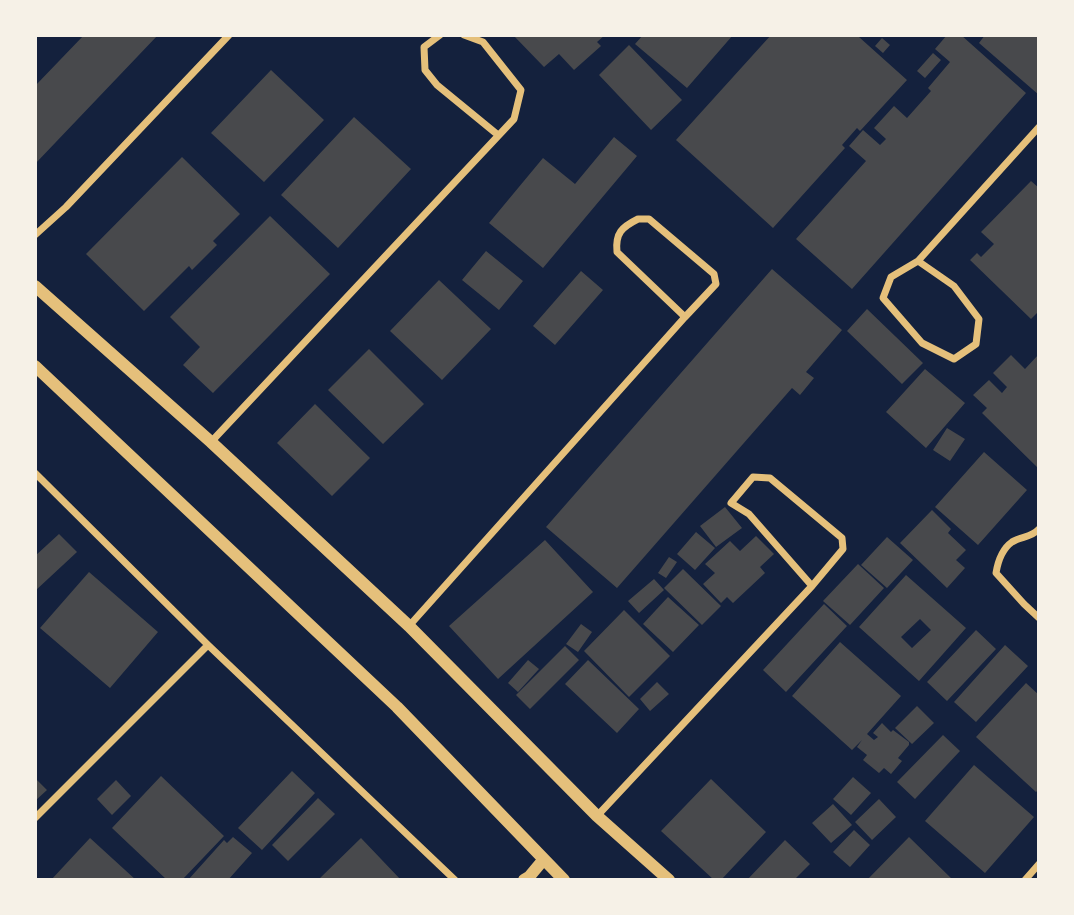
<!DOCTYPE html>
<html>
<head>
<meta charset="utf-8">
<style>
  body { margin:0 }
  #map { position:relative; width:1074px; height:915px; overflow:hidden; background:#14213d; font-family:"Open Sans",sans-serif }
  canvas { display:block }
  .frame { position:absolute; inset:0; border:37px solid #f6f1e7; pointer-events:none }
</style>
</head>
<body>
<div id="map">
<canvas width="1074" height="915"></canvas>
<div class="frame"></div>
</div>
<script>
const c = document.querySelector('canvas').getContext('2d');
c.lineJoin = 'round';
function paint(path, color) { c.fillStyle = color; c.fill(path, 'evenodd'); }
function strokePath(path, color, width, dash) { c.strokeStyle = color; c.lineWidth = width; c.lineCap = dash ? 'butt' : 'round'; c.setLineDash(dash || []); c.stroke(path); }
const building = new Path2D(`
  M84,35H158L35,164V86Z
  M513,35H605L597,42L601,46L574,70L559,54L544,67Z
  M643,35H733L687,88L635,44Z
  M771,35H861L859,37L907,80L860,131L857,128L842,145L845,148L773,228L676,140Z
  M947,35H961L1026,93L852,289L796,239L866,161L849,146L863,130L880,145L886,139L874,128L894,106L907,118L931,91L928,88L950,62L935,49Z
  M985,35H1039V95L979,43Z
  M882,38L890,45L883,53L875,46Z
  M629,45L682,100L651,130L599,75Z
  M933,53L941,60L925,78L917,71Z
  M271,70L324,120L264,182L211,133Z
  M354,117L411,169L338,248L281,195Z
  M614,137L637,156L543,268L489,223L543,158L575,184Z
  M182,157L240,214L213,241L217,245L192,270L189,266L144,311L86,254Z
  M1031,181L1039,188V311L1031,319L970,260L977,253L981,257L994,244L981,232Z
  M270,216L330,274L213,393L183,365L200,347L170,317Z
  M486,251L523,281L499,310L462,280Z
  M772,269L842,330L806,372L814,378L800,395L792,388L617,588L546,527Z
  M581,271L603,290L555,345L533,326Z
  M439,280L491,329L442,380L390,331Z
  M867,309L923,363L902,384L847,331Z
  M369,349L424,404L383,444L328,390Z
  M1039,354V469L982,413L987,408L973,395L989,380L1002,393L1007,387L993,373L1011,355L1025,369Z
  M925,369L965,403L926,448L886,412Z
  M315,404L370,458L332,496L277,443Z
  M947,428L965,439L950,461L933,450Z
  M984,452L1027,490L978,545L935,507Z
  M725,507L742,528L716,547L700,526Z
  M932,510L951,529L948,533L966,550L956,560L965,568L947,588L900,543Z
  M696,532L715,548L695,570L677,554Z
  M59,534L77,552L35,591V556Z
  M756,536L774,554L760,567L765,573L733,603L727,597L721,603L703,584L715,573L705,564L730,541L740,551Z
  M887,537L913,560L887,588L861,565Z
  M545,540L593,592L498,679L449,626Z
  M669,557L677,562L666,578L658,573Z
  M858,564L884,588L850,625L823,601Z
  M683,569L721,606L702,625L664,588Z
  M89,572L158,632L110,688L40,628Z
  M906,575L966,628L919,681L859,627ZM920,619L931,630L912,648L901,637Z
  M654,579L664,590L639,613L628,601Z
  M668,597L699,625L673,652L643,624Z
  M824,604L847,626L786,692L763,670Z
  M624,610L670,656L629,697L584,651Z
  M581,624L592,632L578,652L566,644Z
  M976,630L996,649L947,701L927,682Z
  M840,642L901,696L867,734L874,740L878,737L873,733L882,723L891,732L893,730L909,742V745L898,758L902,761L891,774L884,768L879,773L863,760L867,755L857,747L862,740L852,750L792,696Z
  M1005,645L1028,666L976,722L954,702Z
  M565,646L579,660L530,709L516,695Z
  M528,660L539,669L518,692L508,683Z
  M588,660L639,709L617,733L565,684Z
  M657,682L669,694L650,711L640,699Z
  M1026,683L1039,695V789L1036,792L976,737Z
  M917,706L934,723L912,744L895,728Z
  M943,735L960,751L915,799L897,782Z
  M974,765L1034,817L985,873L925,821Z
  M292,771L315,793L262,850L238,828Z
  M161,776L224,836L182,880H167L112,828Z
  M853,777L871,793L851,815L833,799Z
  M35,778L47,790L35,801Z
  M711,779L766,832L721,880H714L661,831Z
  M116,780L131,796L112,815L97,799Z
  M318,798L335,814L288,861L272,845Z
  M879,799L896,817L872,840L855,822Z
  M833,804L852,825L831,843L812,823Z
  M854,830L870,845L850,867L833,852Z
  M233,837L252,853L228,880H188L224,840L227,843Z
  M909,837L953,880H867Z
  M90,838L136,880H118L117,878L115,880H51Z
  M361,838L401,880H318Z
  M785,840L810,864L794,880H747Z`);
const minor = new Path2D(`
  M440,35L424,47L425,70L437,85L498,135
  M638,219H649L714,274L716,284L685,317L617,252C615,233 622,227 638,219Z
  M35,235L66,207L229,35
  M918,261L954,286L979,319L976,344L954,359L922,343L883,298L891,277L918,261L1039,127
  M211,442L514,119L521,90L483,42L464,35
  M35,473L208,645L455,880
  M753,477L770,478L842,538L843,549L812,586L749,514L731,503Z
  M1039,529C1031,538 1021,536 1012,542C1002,549 998,561 996,573L1024,604L1039,618
  M409,626L685,317
  M597,816L812,586
  M35,818L208,645
  M1025,880L1039,864`);
const tertiary = new Path2D(`
  M35,286L211,442L409,626L597,816L669,880
  M35,366L397,707L564,880
  M524,880L529,877L544,859`);
paint(building, '#48494c');
strokePath(minor, '#e5c07b', 7);
strokePath(tertiary, '#e5c07b', 12);
</script>
</body>
</html>
